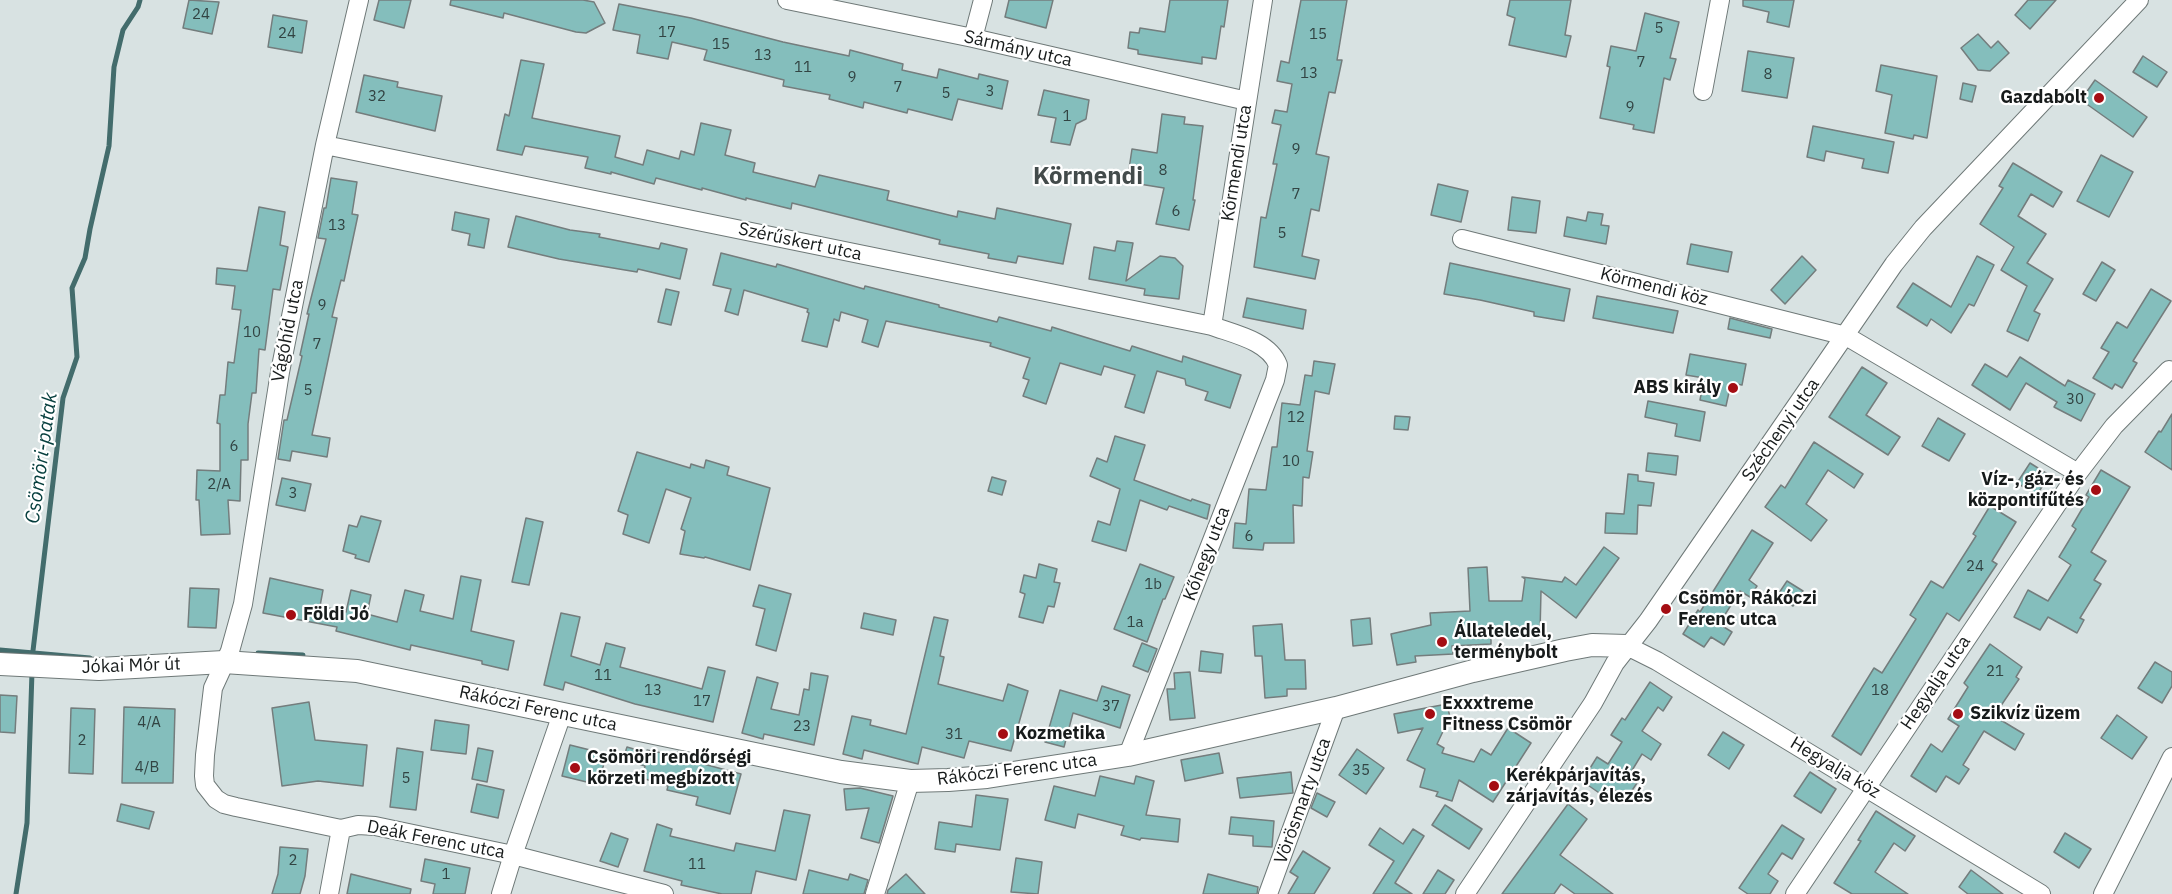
<!DOCTYPE html>
<html>
<head>
<meta charset="utf-8">
<style>
  body { margin:0 }
  canvas { display:block; background:#d8e2e2 }
</style>
</head>
<body>
<canvas width="2172" height="894"></canvas>
<script>
const c = document.querySelector('canvas').getContext('2d');
c.lineJoin = 'round';
function strokePath(path, color, width, dash) { c.strokeStyle = color; c.lineWidth = width; c.lineCap = dash ? 'butt' : 'round'; c.setLineDash(dash || []); c.stroke(path); }
function paint(path, color) { c.fillStyle = color; c.fill(path, 'evenodd'); }
function drawText(font, color, halo, rows, align = 'center') {
  c.font = font + ' "IBM Plex Sans",sans-serif'; c.lineWidth = 4.5; c.setLineDash([]); c.textBaseline = 'middle'; c.strokeStyle = halo; c.fillStyle = color; for (const [text, x, y, turn = 0] of rows) {
    c.save(); c.translate(x, y); c.rotate((+turn || 0) * Math.PI / 180); c.textAlign = isNaN(turn) ? turn : align; if (halo) c.strokeText(text, 0, 0); c.fillText(text, 0, 0); c.restore();
  }
}
const stream = new Path2D(`
  M0,650L90,658
  M258,653L303,655
  M32,659L63,398L77,357L72,288L85,258L90,229L109,146L114,67L123,30L138,7L140,0
  M16,894L27,823L32,672`);
const building = new Path2D(`
  M189,0L219,2L212,34L183,28Z
  M379,0H411L404,28L374,20Z
  M451,0H583L594,2L605,23L586,33L576,32L504,13L503,18L450,5Z
  M1009,0H1053L1046,28L1005,17Z
  M1170,0H1228L1224,27L1221,26L1216,59L1202,57V64L1138,54V50L1128,48L1130,32L1139,33L1140,28L1165,32Z
  M1301,0H1347L1337,60H1342L1335,93L1329,92L1316,154L1329,157L1319,211L1311,209L1302,256L1319,260L1315,279L1254,267L1261,217L1266,218L1277,164H1273L1281,125L1272,123L1275,110L1287,112L1292,84L1277,81L1281,61L1289,63Z
  M1510,0H1571L1565,35L1571,36L1566,57L1509,45L1515,18L1507,15Z
  M1743,0H1794L1789,27L1767,22L1769,12L1743,6Z
  M2028,0H2056L2030,29L2015,15Z
  M619,4L691,18L783,42L849,56L850,50L903,64L902,70L937,78L939,69L978,79L979,74L1008,81L1002,109L958,99L952,120L908,109L907,113L864,102L863,108L829,99L830,95L783,86L784,80L704,60L707,50L672,42L668,59L637,53L640,35L613,30Z
  M1645,13L1679,22L1670,58L1676,59L1670,80L1664,78L1654,133L1633,129L1634,125L1600,118L1610,67L1607,66L1611,46L1636,51Z
  M273,15L307,21L302,53L268,47Z
  M1978,34L1991,48L1998,41L2009,53L1990,71L1978,70L1961,48Z
  M1748,51L1794,58L1787,98L1742,91Z
  M2143,56L2167,72L2157,87L2133,72Z
  M521,60L544,64L532,118L620,136L615,157L643,165L647,150L679,159L681,151L694,155L701,123L731,130L725,155L755,163L753,172L815,187L819,175L889,191L887,200L957,217L958,211L995,219L997,208L1071,224L1063,264L1018,256L1016,263L988,258L989,254L939,244L940,240L792,203L791,209L746,198V200L702,188V190L656,178L654,184L611,172V174L585,168L588,157L525,146L522,155L497,150L505,114L509,116Z
  M1881,65L1937,76L1927,138L1914,135L1913,139L1885,133L1892,95L1876,91Z
  M364,75L398,82L397,87L442,96L435,131L356,112Z
  M2095,80L2147,117L2133,137L2081,100Z
  M1963,83L1976,86L1972,102L1960,99Z
  M1044,90L1089,100L1086,119L1076,124L1070,145L1051,142L1056,118L1038,115Z
  M1162,114L1185,117L1184,124L1203,126L1193,200H1195L1189,230L1156,224L1164,188L1127,182L1132,149L1157,153Z
  M1813,126L1894,142L1888,173L1862,168L1864,159L1826,151L1824,161L1807,157Z
  M2101,155L2133,172L2109,217L2077,201Z
  M2013,163L2062,192L2053,207L2031,194L2018,216L2046,234L2027,263L2053,279L2034,311L2040,314L2028,341L2007,331L2027,286L2001,270L2014,247L1980,224L2003,188L1999,186Z
  M331,178L357,182L352,214L358,215L344,281L341,280L332,317L337,318L312,435L330,438L327,457L292,451L290,461L278,459L284,420H287L302,356L300,355L309,314H307L326,239L318,238L324,208H326Z
  M1438,184L1468,191L1461,222L1431,215Z
  M1512,197L1540,201L1536,233L1508,230Z
  M259,207L285,212L280,245L288,247L280,290L273,289L265,350L259,349L256,393H252L248,424V460H241L240,501L228,500L230,534L201,535L199,500H196L197,470L220,471V424L217,423L220,395H225L228,362L234,363L241,310L232,309L235,286L216,284L217,268L247,271Z
  M455,212L489,219L484,248L468,245L470,234L452,230Z
  M1588,212L1603,214L1601,225L1609,226L1606,244L1564,236L1567,217L1586,221Z
  M516,216L570,230L600,234L599,237L659,249L661,243L687,249L680,279L638,269L637,272L559,259L508,247Z
  M1117,241L1133,243L1126,281L1160,256L1175,258L1183,266L1179,299L1144,295L1145,289L1089,279L1094,247L1115,251Z
  M1691,244L1732,252L1728,272L1687,264Z
  M721,253L776,267L777,264L864,289L865,286L939,305V307L997,322L999,317L1051,331L1052,327L1130,351L1132,346L1182,362L1183,356L1241,375L1230,408L1205,400L1208,392L1186,385L1185,379L1157,371L1144,413L1125,407L1135,375L1104,366L1101,375L1060,363L1046,404L1023,396L1029,380L1023,378L1030,358L990,346L991,343L886,321L878,347L862,342L868,320L841,312L839,321L834,319L827,347L802,341L809,313L807,312L808,309L744,290L738,315L725,311L731,289L713,285Z
  M1802,256L1816,270L1785,304L1771,290Z
  M1977,256L1994,265L1974,306L1969,304L1951,333L1931,319L1927,326L1897,307L1913,283L1951,307Z
  M2102,262L2115,270L2096,301L2083,294Z
  M1450,263L1570,289L1564,321L1534,316V312L1480,300L1444,294Z
  M666,289L679,292L671,325L658,322Z
  M2151,289L2171,301L2133,361L2137,363L2122,388L2115,384L2112,389L2093,378L2109,352L2101,348L2117,322L2127,328Z
  M1597,296L1678,311L1673,333L1593,318Z
  M1247,298L1306,310L1303,329L1243,317Z
  M1730,318L1772,329L1770,338L1728,329Z
  M1690,354L1746,364L1742,385L1731,383L1726,406L1700,400L1704,378L1686,375Z
  M2020,357L2065,386L2068,380L2095,394L2081,421L2054,407L2057,402L2026,383L2010,410L1972,385L1985,364L2007,377Z
  M1314,361L1335,364L1329,394L1315,391L1307,451L1313,452L1309,478L1303,477L1302,506L1293,505L1294,543H1264L1263,550L1233,548L1235,523L1246,524L1249,489L1266,490L1272,447H1277L1282,403L1300,405L1305,375L1312,376Z
  M1862,367L1887,383L1866,415L1900,437L1888,455L1829,417Z
  M1648,401L1705,412L1700,441L1675,436L1677,424L1645,417Z
  M2172,414V470L2145,452L2159,431L2161,432Z
  M1395,416L1410,417L1408,430L1394,429Z
  M1938,418L1965,434L1949,461L1922,446Z
  M1115,436L1145,445L1134,480L1191,501L1192,499L1210,505L1207,519L1169,506L1167,510L1140,500L1126,551L1092,541L1098,521L1110,525L1120,489L1090,476L1097,458L1107,462Z
  M1814,442L1863,474L1854,488L1828,470L1806,504L1827,520L1811,541L1765,507L1781,485L1785,488Z
  M637,452L690,468L691,464L704,468L706,460L729,467L727,475L770,488L750,570L705,557L704,558L680,554L685,531L681,529L691,498L666,489L649,543L623,534L628,515L618,511Z
  M1648,453L1678,456L1676,475L1646,471Z
  M2030,463L2049,475L2037,495L2017,483Z
  M2101,470L2130,487L2091,552L2106,561L2094,580L2101,584L2080,618L2084,620L2077,633L2048,617L2040,630L2014,617L2028,590L2048,601L2071,565L2059,557L2076,529L2072,526L2089,497L2086,495Z
  M1628,474L1638,475V481L1654,483L1651,506L1638,505L1637,534L1605,533L1606,513L1624,514Z
  M992,477L1006,481L1002,495L988,491Z
  M282,478L311,484L305,511L276,505Z
  M1990,506L2016,522L1992,561L1997,564L1959,621L1947,613L1861,755L1832,736L1874,668L1882,673L1916,619L1910,615L1931,581L1943,588L1976,536L1973,534Z
  M361,516L381,521L369,562L355,558L356,555L343,551L349,525L357,527Z
  M526,518L543,522L529,585L512,582Z
  M1752,530L1773,543L1749,580L1757,586L1750,597L1740,591L1719,624L1732,632L1724,645L1711,637L1704,647L1683,634L1698,610L1700,612Z
  M1604,547L1619,558L1576,618L1541,591L1540,633L1491,632V644L1452,646L1453,654L1415,656L1416,662L1397,665L1391,634L1431,625L1430,613L1470,611L1468,568L1487,567L1489,601H1522L1525,579L1522,577L1562,582L1565,577L1576,585Z
  M1039,564L1057,569L1054,582L1060,583L1054,607L1048,606L1043,623L1019,617L1025,594L1020,592L1024,575L1036,578Z
  M1140,564L1174,577L1165,599H1163L1147,642L1114,629Z
  M461,576L481,580L471,631L514,641L508,670L482,664V661L411,645L410,650L336,631L337,627L263,613L270,578L323,590L320,606L346,612L351,590L371,595L367,614L397,622L405,590L424,595L420,611L453,619Z
  M1787,581L1803,591L1793,606L1777,596Z
  M759,585L791,594L776,651L756,645L765,609L753,606Z
  M190,588L219,589L216,628L188,627Z
  M561,613L580,617L571,656L600,665L606,643L625,648L620,667L702,689L708,667L725,671L713,722L635,704L565,682L563,690L544,685Z
  M864,613L896,620L893,635L861,628Z
  M934,617L948,620L940,656L944,657L938,684L1003,701L1008,684L1028,691L1011,751L969,741L964,758L922,747L918,764L864,750L862,759L843,754L852,716L871,720L870,725L906,734Z
  M1370,618L1372,644L1353,646L1351,620Z
  M1282,624L1285,660H1305L1306,689H1287V696L1265,698L1262,656H1255L1253,626Z
  M1142,643L1157,649L1148,672L1133,666Z
  M1990,644L2022,667L2016,677L2019,679L1994,716L2024,734L2015,750L1984,731L1963,765L1969,769L1959,784L1946,776L1936,792L1911,776L1931,744L1942,752L1959,726L1948,719L1968,687L1964,683Z
  M1201,651L1223,654L1221,673L1199,671Z
  M2155,662L2172,672V686L2162,703L2138,688Z
  M1190,672L1195,718L1170,720L1167,689H1175L1174,673Z
  M811,673L828,676L814,745L764,734L763,739L742,733L757,677L778,683L771,709L799,715L804,689L809,690Z
  M1650,682L1672,697L1663,711L1658,707L1642,731L1661,744L1651,760L1642,754L1628,777L1637,783L1627,798L1611,788L1605,797L1582,781L1597,757L1608,764L1622,742L1611,735L1622,718L1625,720Z
  M1102,686L1130,695L1120,728L1073,713L1064,747L1045,742L1060,690L1097,701Z
  M0,695L17,696L15,733L0,732Z
  M309,702L315,740L367,745L363,786L318,781L282,786L272,708Z
  M1447,704L1451,722L1447,723L1437,744L1444,748L1442,753L1474,762L1481,749L1491,755L1508,728L1531,743L1493,802L1459,780L1452,801L1436,796L1438,792L1420,787L1425,769L1407,760L1423,728L1398,733L1394,714Z
  M124,707L175,709L173,783H122Z
  M71,708L95,709L93,774L69,773Z
  M2117,715L2147,737L2132,759L2101,738Z
  M435,720L469,725L466,754L431,750Z
  M1723,732L1744,745L1729,769L1708,755Z
  M570,745L606,754L599,785L562,776Z
  M627,747L647,753V750L677,756L678,752L697,756L696,762L741,774L730,814L696,805L698,797L667,790L668,786L642,778L645,766L623,759Z
  M397,748L423,752L416,810L390,807Z
  M478,748L493,751L487,782L472,779Z
  M1357,749L1384,768L1366,794L1339,775Z
  M1219,753L1223,773L1185,781L1181,760Z
  M1291,772L1293,793L1240,798L1237,778Z
  M1810,772L1836,789L1821,813L1794,796Z
  M1100,776L1134,784L1136,776L1154,781L1146,815L1180,819L1178,842L1141,838L1140,840L1121,835L1124,826L1078,814L1075,828L1045,820L1054,786L1095,796Z
  M477,784L504,790L498,818L471,812Z
  M860,788L893,796L879,843L861,838L869,808L846,810L844,789Z
  M1317,793L1335,802L1327,817L1311,808Z
  M976,795L1008,799L1000,850L956,844L955,852L935,849L939,822L972,827Z
  M121,804L154,812L149,829L117,821Z
  M1568,804L1587,819L1560,855L1613,894H1575L1561,884L1554,894H1502Z
  M1445,805L1482,829L1469,849L1432,825Z
  M784,810L810,815L796,880L756,871L751,894H722L681,885L682,881L644,871L657,824L672,829L670,836L734,851L736,843L775,851Z
  M1876,811L1915,836L1905,851L1894,843L1875,872L1908,894H1852L1834,883L1861,841L1858,840Z
  M1231,817L1274,821L1272,847L1253,846V836L1229,834Z
  M1782,825L1804,839L1792,859L1782,853L1768,874L1778,881L1770,894H1748L1739,888Z
  M1380,828L1403,844L1413,829L1424,836L1395,883L1412,894H1373L1394,861L1369,845Z
  M611,833L628,839L618,867L600,861Z
  M2065,833L2091,849L2079,868L2054,852Z
  M280,847L308,849L305,876L300,894H272L278,874Z
  M1303,851L1330,868L1314,894H1288L1298,877L1290,872Z
  M1016,858L1042,862L1038,894L1011,892Z
  M425,859L470,868L465,894H433L435,884L421,881Z
  M809,870L848,880L850,874L868,880L864,894H803Z
  M1438,870L1454,880L1445,894H1423Z
  M1971,870L2003,894H1968L1959,887Z
  M351,874L411,889L410,894H347Z
  M906,874L925,894H887L888,890Z
  M1208,874L1258,887L1257,894H1203Z`);
const minor = new Path2D(`
  M359,0L325,145L280,372L243,604L230,651L213,688L205,755L204,776L205,785L216,799L224,804L236,807L341,829L358,825L375,826L513,855L664,894
  M787,0L973,38L1247,101
  M973,38L983,0
  M1703,91L1720,0
  M325,145L1212,326C1234,334 1269,341 1278,365L1275,380L1128,755
  M1462,239L1846,336L2078,473L1795,894
  M1212,326L1263,0
  M2078,473L2114,426L2169,370
  M1627,646L1657,661L2041,894
  M329,894L341,829
  M501,894L513,855L562,714
  M875,894L910,781
  M1268,894L1336,708
  M1465,894L1593,703L1615,663L1648,621L1894,264L1923,228L2139,0
  M2103,894L2172,757`);
const tertiary = new Path2D(`
  M0,664L99,669L224,662L357,671L841,772L910,781L948,780L987,777L1128,755L1336,708L1473,671L1565,650L1592,645L1627,646`);
const markers = [
  [2099,98,6,"#a40d13"],
  [1733,388,6,"#a40d13"],
  [2096,490,6,"#a40d13"],
  [1666,609,6,"#a40d13"],
  [291,615,6,"#a40d13"],
  [1442,642,6,"#a40d13"],
  [1430,714,6,"#a40d13"],
  [1958,714,6,"#a40d13"],
  [1003,734,6,"#a40d13"],
  [575,768,6,"#a40d13"],
  [1494,786,6,"#a40d13"]
];
const numberNames = [
  ["24",201,15],
  ["5",1659,29],
  ["17",667,33],
  ["24",287,34],
  ["15",1318,35],
  ["15",721,45],
  ["13",763,56],
  ["7",1641,63],
  ["11",803,68],
  ["13",1309,74],
  ["8",1768,75],
  ["9",852,78],
  ["7",898,88],
  ["3",990,92],
  ["5",946,94],
  ["32",377,97],
  ["9",1630,108],
  ["1",1067,117],
  ["9",1296,150],
  ["8",1163,171],
  ["7",1296,195],
  ["6",1176,212],
  ["13",337,226],
  ["5",1282,234],
  ["9",322,306],
  ["10",252,333],
  ["7",317,345],
  ["5",308,391],
  ["30",2075,400],
  ["12",1296,418],
  ["6",234,447],
  ["10",1291,462],
  ["2/A",219,485],
  ["3",293,494],
  ["6",1249,537],
  ["24",1975,567],
  ["1b",1153,585],
  ["1a",1135,623],
  ["21",1995,672],
  ["11",603,676],
  ["13",653,691],
  ["18",1880,691],
  ["17",702,702],
  ["37",1111,707],
  ["4/A",149,723],
  ["23",802,727],
  ["31",954,735],
  ["2",82,741],
  ["4/B",147,768],
  ["35",1361,771],
  ["5",406,779],
  ["2",293,861],
  ["11",697,865],
  ["1",446,875]
];
const streetNames = [
  ["Sármány utca",1018,49,13],
  ["Körmendi utca",1237,163,-81],
  ["Szérűskert utca",800,242,12],
  ["Körmendi köz",1654,287,14],
  ["Vágóhíd utca",288,331,-79],
  ["Széchenyi utca",1781,430,-55],
  ["Kőhegy utca",1207,554,-69],
  ["Jókai Mór út",131,666,-2],
  ["Hegyalja utca",1936,683,-56],
  ["Rákóczi Ferenc utca",538,709,12],
  ["Hegyalja köz",1835,768,31],
  ["Rákóczi Ferenc utca",1017,770,-7],
  ["Vörösmarty utca",1303,801,-70],
  ["Deák Ferenc utca",436,840,11]
];
const poiNames = [
  ["Gazdabolt",2087,98,"right"],
  ["ABS király",1721,388,"right"],
  ["Víz-, gáz- és",2084,480,"right"],
  ["központifűtés",2084,501,"right"],
  ["Csömör, Rákóczi",1678,599],
  ["Ferenc utca",1678,620],
  ["Földi Jó",303,615],
  ["Állateledel,",1454,632],
  ["terménybolt",1454,653],
  ["Exxxtreme",1442,704],
  ["Fitness Csömör",1442,725],
  ["Szikvíz üzem",1970,714],
  ["Kozmetika",1015,734],
  ["Csömöri rendőrségi",587,758],
  ["körzeti megbízott",587,779],
  ["Kerékpárjavítás,",1506,776],
  ["zárjavítás, élezés",1506,797]
];
const waterNames = [
  ["Csömöri-patak",42,458,-82]
];
const districtNames = [
  ["Körmendi",1088,177]
];
strokePath(stream, '#436c6c', 5);
paint(building, '#84bebc');
strokePath(building, '#747d7d', 1.5);
strokePath(minor, '#6f7978', 20);
strokePath(tertiary, '#6f7978', 24);
strokePath(minor, '#fff', 18);
strokePath(tertiary, '#fff', 22);
for (const [x, y, r, color] of markers) { const dot = new Path2D(); dot.arc(x, y, r, 0, 2 * Math.PI); c.fillStyle = color; c.fill(dot); strokePath(dot, '#fff', 2); }
drawText('15px', '#324443', null, numberNames);
drawText('18px', '#171b1b', '#fff', streetNames);
drawText('bold 18px', '#171b1b', '#fff', poiNames, 'left');
drawText('italic 20px', '#053e3d', '#fff', waterNames);
drawText('bold 24px', '#434b4b', '#fff', districtNames);
</script>
</body>
</html>
